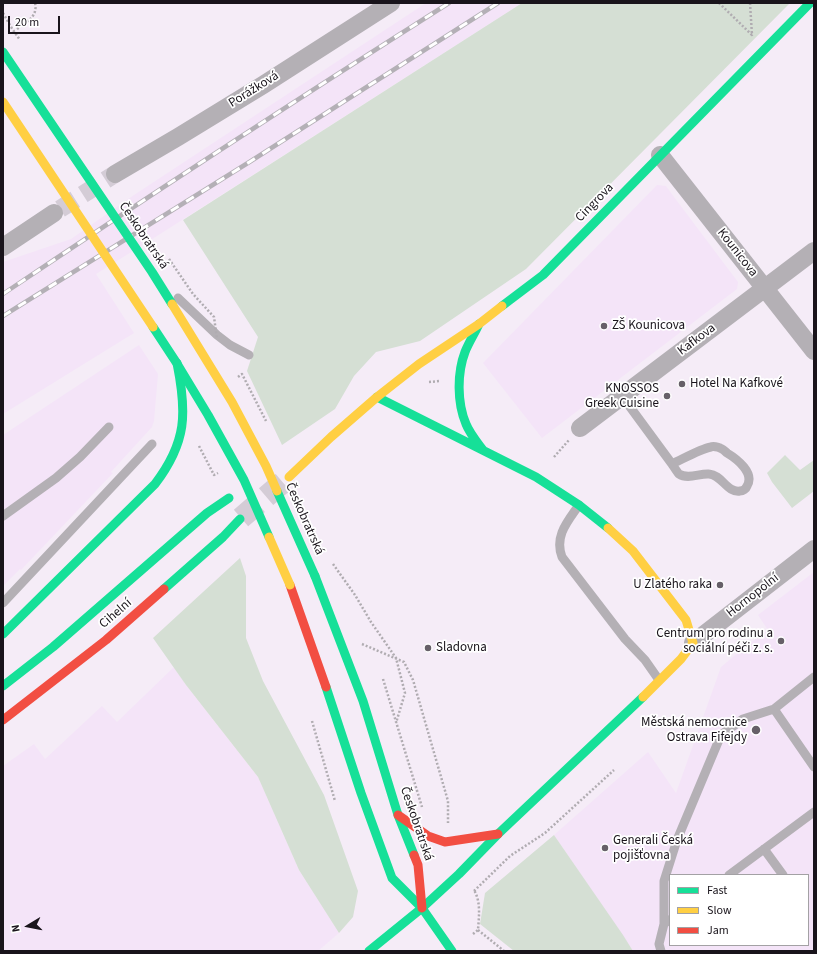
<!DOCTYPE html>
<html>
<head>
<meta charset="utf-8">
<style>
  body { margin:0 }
  #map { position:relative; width:817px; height:954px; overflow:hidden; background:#f5ecf7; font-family:"Source Sans 3",sans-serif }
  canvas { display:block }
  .frame { position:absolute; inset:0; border:4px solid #19141b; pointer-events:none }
  .legend { position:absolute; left:669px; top:874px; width:140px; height:72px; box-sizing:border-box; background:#fff; border:1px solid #a3a1a4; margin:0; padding:5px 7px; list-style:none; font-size:12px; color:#19141b }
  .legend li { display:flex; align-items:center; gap:8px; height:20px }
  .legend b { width:20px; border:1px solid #a3a1a4 }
  .north { position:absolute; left:8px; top:906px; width:40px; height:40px; -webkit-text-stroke:3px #fff; paint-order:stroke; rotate:260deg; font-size:11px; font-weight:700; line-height:16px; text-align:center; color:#19141b }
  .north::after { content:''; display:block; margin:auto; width:14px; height:18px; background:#19141b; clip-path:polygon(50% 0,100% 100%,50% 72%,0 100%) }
  .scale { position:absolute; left:8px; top:16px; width:52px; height:18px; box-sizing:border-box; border:2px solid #19141b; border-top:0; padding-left:5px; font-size:12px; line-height:14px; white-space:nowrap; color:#19141b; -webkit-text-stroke:3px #fff; paint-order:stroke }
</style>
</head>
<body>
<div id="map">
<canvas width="817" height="954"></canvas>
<div class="frame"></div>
<ul class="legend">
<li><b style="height:5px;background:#16e098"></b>Fast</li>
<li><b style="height:5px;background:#ffcf43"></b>Slow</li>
<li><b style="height:5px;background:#f24e42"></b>Jam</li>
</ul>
<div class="north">N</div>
<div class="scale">20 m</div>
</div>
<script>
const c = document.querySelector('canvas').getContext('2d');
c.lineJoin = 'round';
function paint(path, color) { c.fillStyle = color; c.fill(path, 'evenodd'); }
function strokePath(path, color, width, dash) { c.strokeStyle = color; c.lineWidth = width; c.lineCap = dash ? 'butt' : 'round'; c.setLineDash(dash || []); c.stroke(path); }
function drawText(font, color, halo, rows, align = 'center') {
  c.font = font + ' "Source Sans 3",sans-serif'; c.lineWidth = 3.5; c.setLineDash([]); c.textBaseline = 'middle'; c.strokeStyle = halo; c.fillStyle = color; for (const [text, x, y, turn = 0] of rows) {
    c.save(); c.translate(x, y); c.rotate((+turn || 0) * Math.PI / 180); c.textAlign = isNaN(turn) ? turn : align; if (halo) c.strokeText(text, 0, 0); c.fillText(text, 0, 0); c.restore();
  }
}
const built = new Path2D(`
  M426,3H522L157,236L96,274L134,333L3,414V262L71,239L131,197Z
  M657,185L666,186L674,197L738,282L737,289L542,438L483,363Z
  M139,345L158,374L154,421L152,427L111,472L113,473L21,570L20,569L3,586V435Z
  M814,572V951H633L554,835L648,752L676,793L721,667L746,646L768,630L758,615ZM670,875H808V945H670Z
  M174,667L186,685L258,777L299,870L339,933L318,951H3V766L34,744L45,759L102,706L117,722Z`);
const green = new Path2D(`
  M522,3H790L526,269L420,341L376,352L354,376L335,409L282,445L247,371L258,337L183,220Z
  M785,455L800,470L814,460V491L792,508L772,482L767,473Z
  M240,558L246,576V638L263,681L324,795L358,891L353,917L339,933L299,870L258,777L186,685L153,638Z
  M554,835L623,935L633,951H514L480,924L485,893Z`);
const streetTunnel = new Path2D(`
  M60,209L115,174`);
const highwayTunnel = new Path2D(`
  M241,518L289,477`);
const path = new Path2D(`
  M719,3L752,35L750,3
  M3,13L11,27
  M17,29C27,21 38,17 35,3
  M238,377L242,374L266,421
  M429,382L440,381
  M199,446L214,475L218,473
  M554,457L569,440
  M333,564L355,595L371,622L396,658L405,693L396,723
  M362,644L404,662L413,680L448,801V823
  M383,679L422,807
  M312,721L335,801
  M474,891L510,856L545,833L614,770
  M478,930L504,951
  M473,934L478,930C479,916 481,902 474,890`);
const lane = new Path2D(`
  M178,298L217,335L230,345L249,355
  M622,396L672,464C674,467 677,472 679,474C688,480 700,473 709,474C722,475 727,493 740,491C743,491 746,489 747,486C755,473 737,459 727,453C725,451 723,449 720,448C718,447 713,446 711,447C700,449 683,459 672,464
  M579,505C568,521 554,536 562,557L625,639L645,660L659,680
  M3,516L56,478L80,457L109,427
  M3,603L152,444
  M814,677L774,709L814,767
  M764,849L783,875
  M729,875L814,812
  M664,924V881L677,840L721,735L743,719L774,709
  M661,951L659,944L664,924L669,920`);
const street = new Path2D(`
  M660,155L814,351
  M115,174L178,137L263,85L391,3
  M3,247L54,213
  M580,428L814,251
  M693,643L814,549`);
const fast = new Path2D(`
  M502,306L543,275L810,3
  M479,324C475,333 469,342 465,352C457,373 457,403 466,424C470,434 477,442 483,450
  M377,397L536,477L579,505L608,528
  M315,576L363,701L398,815L414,855
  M164,589L223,537L240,519
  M3,634L155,484C187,442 187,413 177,363
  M3,686L53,647L207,513L229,498
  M326,687L361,793L392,878L422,908L452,951
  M369,951L422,908L459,874L498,834L643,697`);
const slow = new Path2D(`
  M377,397L419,364L479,324L502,306
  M289,477L331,437L377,397
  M608,528L633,551L686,620L693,643L681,659L643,697`);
const jam = new Path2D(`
  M290,585L326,687
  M3,720L106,640L164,589
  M398,815L428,836L445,842L498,834
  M414,855L418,865L422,908`);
const rail = new Path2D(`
  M3,294C150,195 299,98 449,3
  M3,316L251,161L498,3`);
const pathBridge = new Path2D(`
  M11,27L20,40
  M169,259L193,294L214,317L217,339`);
const fastBridge = new Path2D(`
  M3,52L152,272L172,304
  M153,327L176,362L208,415L244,480L269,537
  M277,491L315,576`);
const slowBridge = new Path2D(`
  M3,102L153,327
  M172,304L232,402L266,466L277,491
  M269,537L290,585`);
const markers = [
  [604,326,4,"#666068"],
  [682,384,4,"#666068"],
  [667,396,4,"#666068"],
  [720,585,4,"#666068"],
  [781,641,4,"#666068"],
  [428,648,4,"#666068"],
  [756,730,5,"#666068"],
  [605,848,4,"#666068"]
];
const streetNames = [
  ["Porážková",254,90,-32],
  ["Cingrova",595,203,-46],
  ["Českobratrská",143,236,56],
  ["Kounicova",737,253,52],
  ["Kafkova",697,340,-37],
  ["Českobratrská",304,519,66],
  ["Hornopolní",753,596,-38],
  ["Cihelní",116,614,-41],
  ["Českobratrská",416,824,71]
];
const poiNames = [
  ["ZŠ Kounicova",612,326],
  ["Hotel Na Kafkové",690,384],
  ["KNOSSOS",659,389,"right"],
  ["Greek Cuisine",659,404,"right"],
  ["U Zlatého raka",712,585,"right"],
  ["Centrum pro rodinu a",773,634,"right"],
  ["sociální péči z. s.",773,649,"right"],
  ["Sladovna",436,648],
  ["Městská nemocnice",747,723,"right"],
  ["Ostrava Fifejdy",747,738,"right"],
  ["Generali Česká",613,841],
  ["pojišťovna",613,856]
];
paint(built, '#f4e4f8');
paint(green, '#d5dfd4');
strokePath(streetTunnel, '#d4ccd6', 18, [18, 9]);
strokePath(highwayTunnel, '#d4ccd6', 22, [22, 11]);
strokePath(path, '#b0acb1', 2.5, [2, 2]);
strokePath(lane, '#b4b0b5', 9);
strokePath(street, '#b4b0b5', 18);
strokePath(fast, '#16e098', 9);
strokePath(slow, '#ffcf43', 9);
strokePath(jam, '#f24e42', 9);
strokePath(rail, '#b4b0b6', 4.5);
strokePath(rail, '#fff', 3, [9]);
strokePath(pathBridge, '#b0acb1', 2.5, [2, 2]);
strokePath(fastBridge, '#16e098', 9);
strokePath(slowBridge, '#ffcf43', 9);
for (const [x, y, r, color] of markers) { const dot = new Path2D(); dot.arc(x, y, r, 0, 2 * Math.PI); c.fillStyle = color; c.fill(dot); strokePath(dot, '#fff', 1.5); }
drawText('13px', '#19141b', '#fff', streetNames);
drawText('13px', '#19141b', '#fff', poiNames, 'left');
</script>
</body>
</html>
